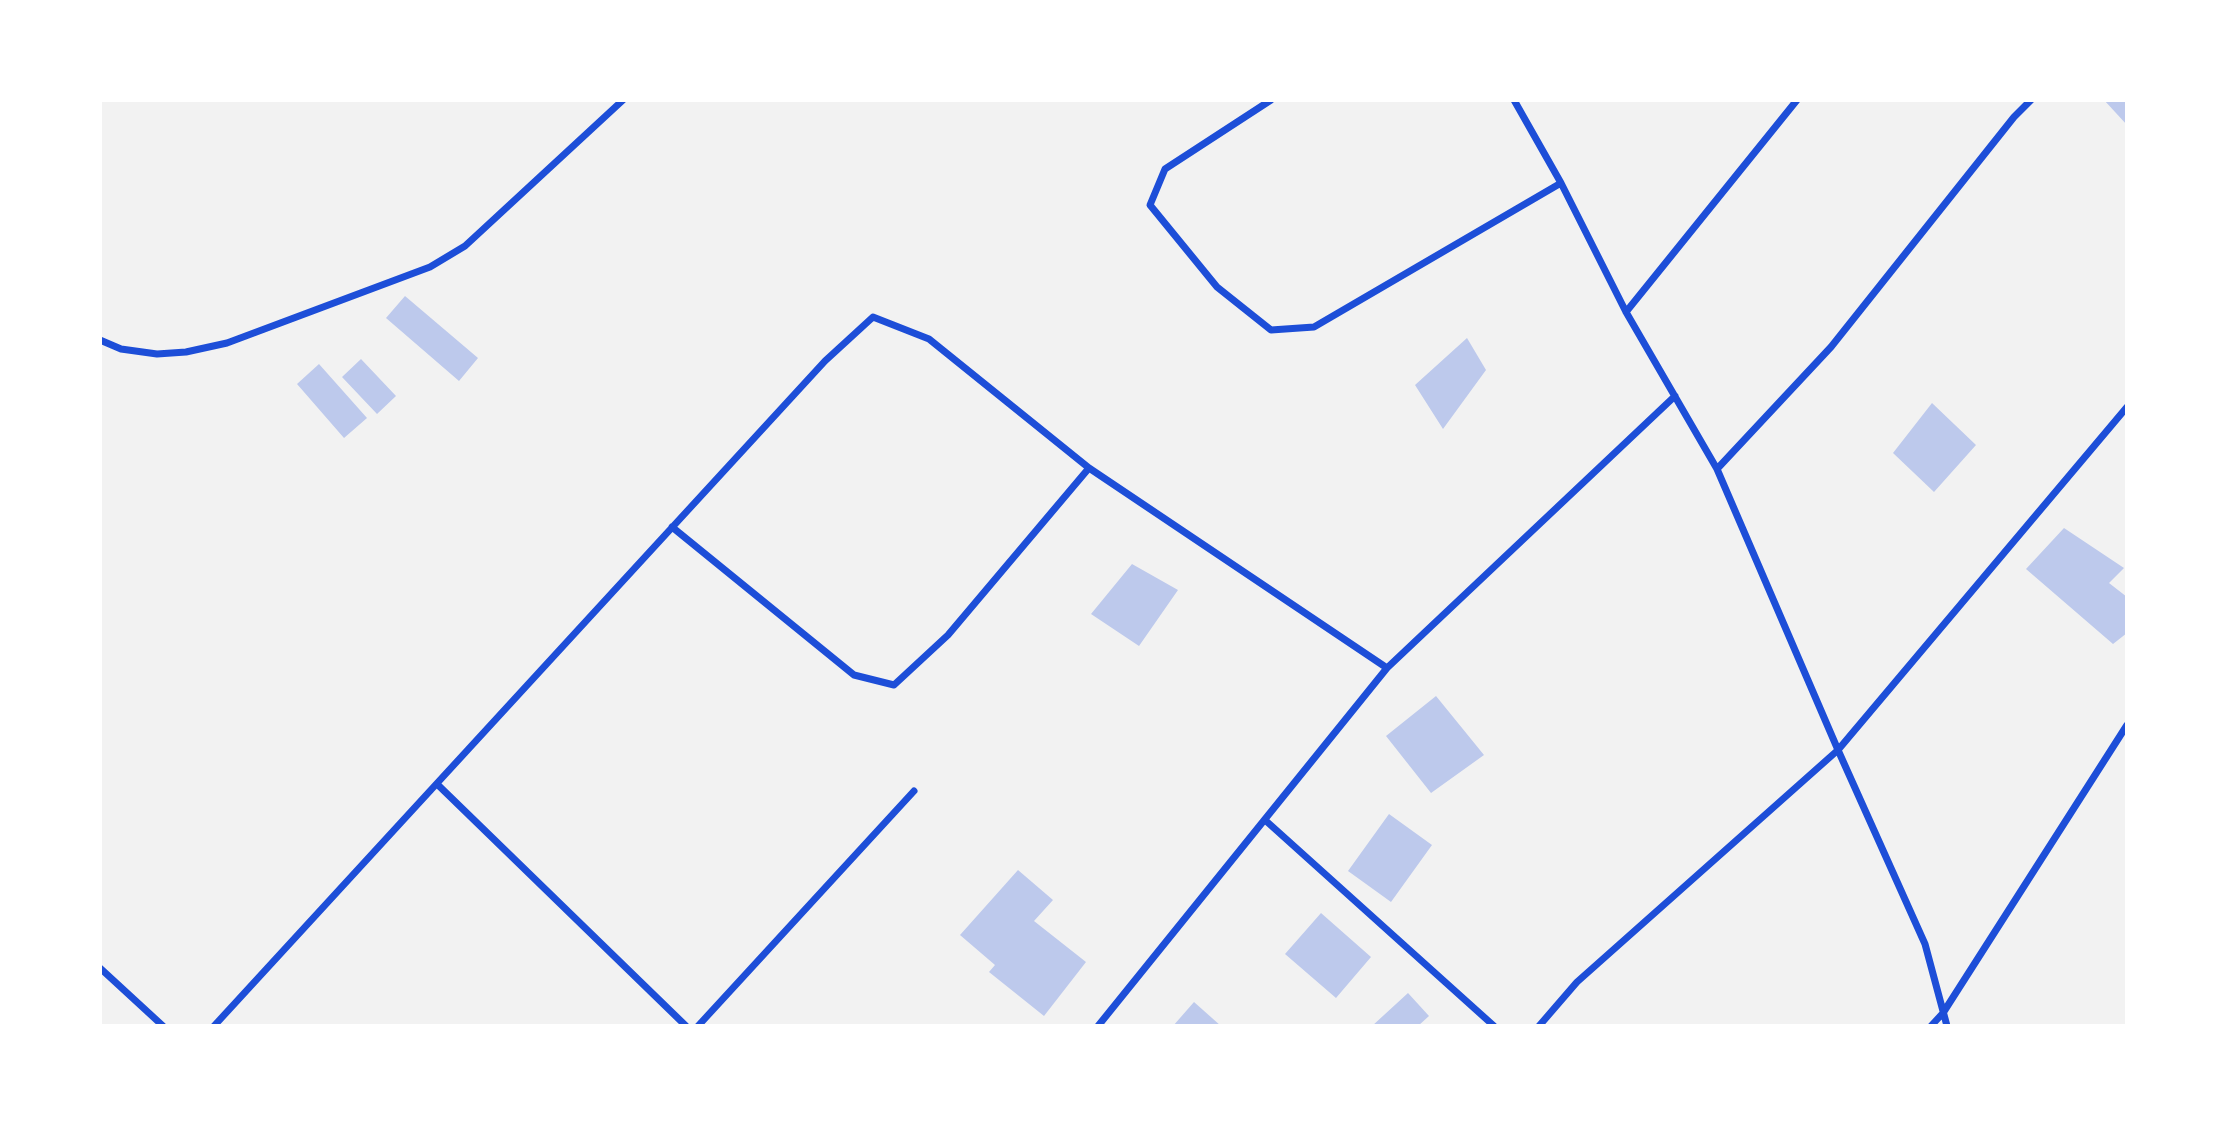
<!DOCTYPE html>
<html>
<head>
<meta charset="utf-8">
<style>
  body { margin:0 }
  #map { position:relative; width:2227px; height:1126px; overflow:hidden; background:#f2f2f2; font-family:"Open Sans",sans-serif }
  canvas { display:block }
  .frame { position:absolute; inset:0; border:102px solid #fff; pointer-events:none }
</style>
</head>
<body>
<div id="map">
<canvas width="2227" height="1126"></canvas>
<div class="frame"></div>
</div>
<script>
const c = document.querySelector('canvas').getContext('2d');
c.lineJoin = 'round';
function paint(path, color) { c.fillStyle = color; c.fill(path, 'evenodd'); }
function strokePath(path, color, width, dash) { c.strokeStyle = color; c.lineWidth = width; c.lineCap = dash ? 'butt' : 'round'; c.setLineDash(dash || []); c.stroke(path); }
const building = new Path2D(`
  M2104,100H2127V125Z
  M405,296L478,358L459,381L386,318Z
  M1467,338L1486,370L1443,429L1415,385Z
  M361,359L396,396L377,414L342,377Z
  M319,364L367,418L344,438L297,384Z
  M1932,403L1976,445L1934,492L1893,453Z
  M2064,528L2124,568L2109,583L2127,597V633L2113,644L2026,569Z
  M1132,564L1178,590L1139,646L1091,614Z
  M1436,696L1484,755L1431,793L1386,736Z
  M1389,814L1432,845L1391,902L1348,871Z
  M1018,870L1053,900L1034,921L1086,962L1044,1016L989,972L995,965L960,935Z
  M1321,913L1371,957L1336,998L1285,954Z
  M1408,993L1429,1016L1418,1026H1372Z
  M1194,1002L1221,1026H1173Z`);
const minor = new Path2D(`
  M1271,100L1165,169L1150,205L1217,287L1271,330L1314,327L1561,183
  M1514,100L1561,183L1626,312L1717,469L1838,750L1925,944L1947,1026
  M1626,312L1797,100
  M100,340L121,349L157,354L186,352L227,343L430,267L465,246L623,100
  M1717,469L1831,347L2014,117L2031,100
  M672,527L854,675L894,685L948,635L1089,468
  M437,784L686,1026
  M1265,820L1494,1026
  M100,968L163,1026
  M214,1026L825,361L873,317L929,339L1089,468L1387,668
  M698,1026L914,791
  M1098,1026L1387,668L1675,396
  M1539,1026L1577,982L1838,750L2127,407
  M1931,1026L1943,1013L2127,725`);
paint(building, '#bdc9ec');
strokePath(minor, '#1d4ed8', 7);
</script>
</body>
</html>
